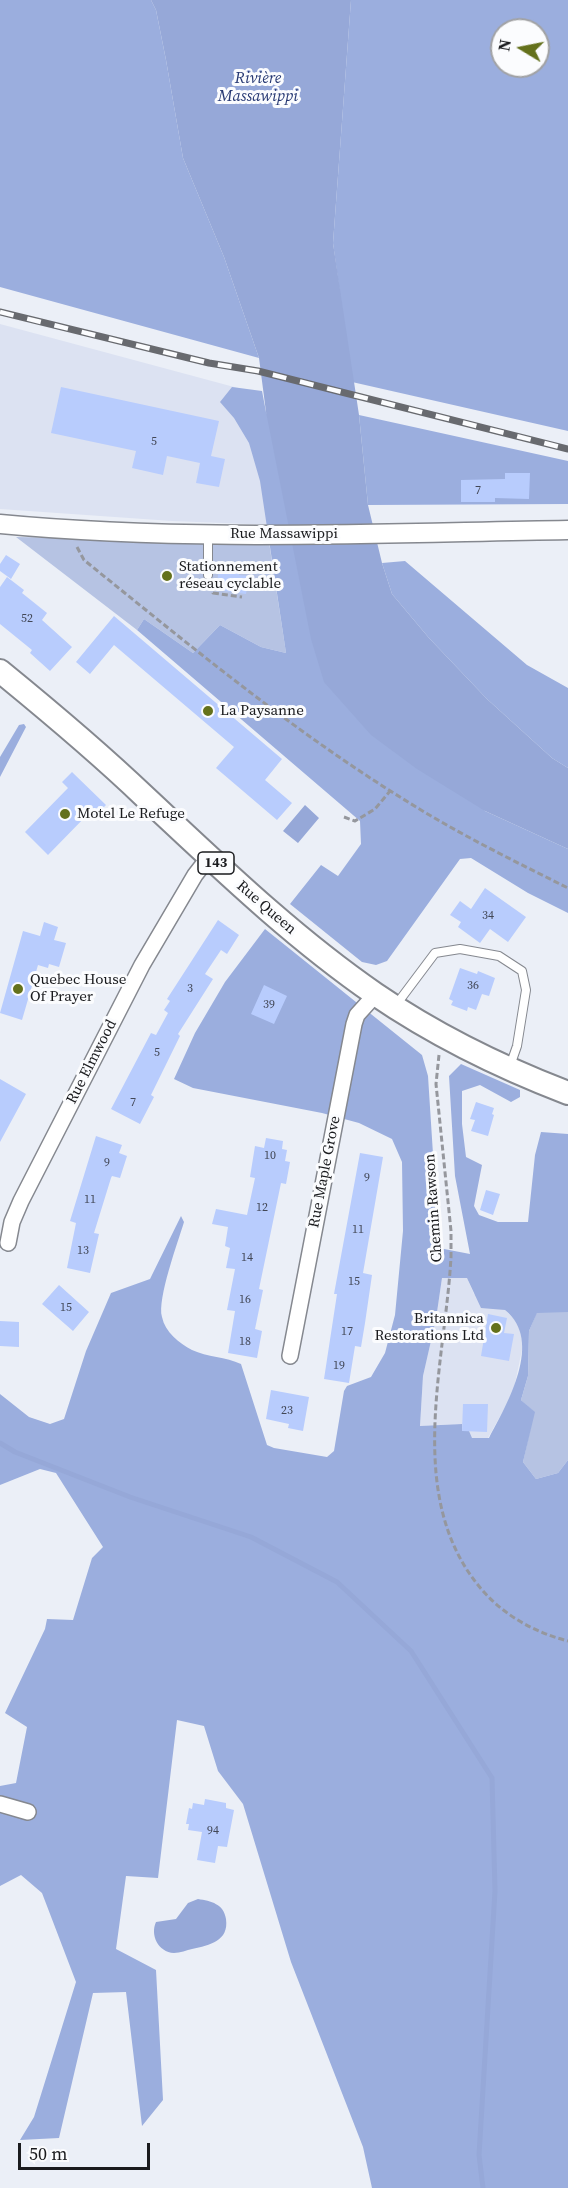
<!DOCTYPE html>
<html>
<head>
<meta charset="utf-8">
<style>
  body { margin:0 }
  #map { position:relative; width:568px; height:2188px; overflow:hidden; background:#ebeff7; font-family:"Source Serif 4",serif }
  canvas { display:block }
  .north { position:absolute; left:490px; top:18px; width:60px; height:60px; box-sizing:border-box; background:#fbfcfe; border:2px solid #a1a2a4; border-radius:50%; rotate:280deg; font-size:16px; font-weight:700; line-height:24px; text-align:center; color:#1a1b1e }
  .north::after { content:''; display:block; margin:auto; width:21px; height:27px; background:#64711c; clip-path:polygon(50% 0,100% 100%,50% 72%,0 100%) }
  .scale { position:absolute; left:18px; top:2143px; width:132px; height:27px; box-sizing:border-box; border:3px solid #1a1b1e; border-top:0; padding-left:8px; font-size:18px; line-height:21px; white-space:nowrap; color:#1a1b1e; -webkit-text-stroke:4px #fbfcfe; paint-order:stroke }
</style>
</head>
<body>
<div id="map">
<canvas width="568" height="2188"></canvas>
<div class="north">N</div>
<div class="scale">50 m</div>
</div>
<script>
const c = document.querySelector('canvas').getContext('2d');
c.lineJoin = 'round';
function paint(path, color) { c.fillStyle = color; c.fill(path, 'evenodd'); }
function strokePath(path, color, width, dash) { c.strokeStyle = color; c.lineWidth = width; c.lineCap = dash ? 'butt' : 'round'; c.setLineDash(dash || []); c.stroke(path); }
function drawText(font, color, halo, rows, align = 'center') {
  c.font = font + ' "Source Serif 4",serif'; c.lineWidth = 6; c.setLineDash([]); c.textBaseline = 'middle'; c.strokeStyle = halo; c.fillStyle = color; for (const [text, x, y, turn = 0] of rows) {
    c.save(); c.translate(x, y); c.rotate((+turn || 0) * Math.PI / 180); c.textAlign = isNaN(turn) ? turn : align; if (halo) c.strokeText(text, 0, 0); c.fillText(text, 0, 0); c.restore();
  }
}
const built = new Path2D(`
  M0,324L249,391L273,525L172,521L0,509Z
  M442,1278H467L474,1294L505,1310L519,1324L523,1345L513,1393L488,1438H472L462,1431V1424L420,1426L423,1376L436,1319Z`);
const green = new Path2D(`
  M16,537L269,542L286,653L261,647L220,625L193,653L144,619L137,630Z
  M537,1312H568V1460L558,1473L536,1479L523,1462L534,1412L521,1400L528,1376L529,1331Z`);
const forest = new Path2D(`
  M0,0H151L156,10L166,60L183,158L224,257L259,358L0,287Z
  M351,0H568V431L352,382L333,243ZM502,30H538V66H502Z
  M232,387L262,391L266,412L485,811L568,849V913L528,893L471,858L460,859L387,961L376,965L362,962L290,904L321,865L338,876L361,844L360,821L137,630L144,619L193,653L220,625L261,647L286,653L260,481L249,443L234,418L220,402Z
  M359,415L568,461V504L368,505Z
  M405,561L527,665L568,688V768L552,758L487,699L429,638L392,594L382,563Z
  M24,724L26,727L0,777V757L19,725Z
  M265,929L422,1055L428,1076L439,1248L470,1254L455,1176L449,1076L461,1064L520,1090V1097L511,1102L480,1085L462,1091V1124L466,1157L482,1165L474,1206L479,1215L498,1222H528L535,1155L541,1132L568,1134V1312L537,1313L529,1331L528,1376L521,1400L535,1412L523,1462L536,1479L558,1473L568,1460V2188H372L363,2147L291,1962L243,1804L218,1771L204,1726L177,1720L158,1878L126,1876L116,1949L156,1970L163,2100L142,2126L126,1992L93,1993L59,2138L20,2140L34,2117L76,1982L42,1893L21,1875L0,1886V1786L16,1783L27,1727L5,1713L45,1629L47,1619L73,1620L92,1558L103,1547L56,1473L40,1469L0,1485V1394L29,1417L50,1424L64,1419L86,1351L111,1293L150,1279L181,1216L184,1222C178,1242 157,1299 162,1317C165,1332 179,1343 192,1350C207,1357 226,1357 241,1364L267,1445L274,1448L327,1457L334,1451L344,1391L347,1386L371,1377L385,1353L395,1315L403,1231L402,1162L392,1139L359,1123L322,1113L193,1088L174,1079L195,1033L225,982ZM442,1278H467L481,1308L505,1310C544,1341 507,1404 489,1438H472L469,1431H462V1424L420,1426L423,1376L436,1319Z`);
const water = new Path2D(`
  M151,0H351L333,243L359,415L368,505L382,563L392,594L429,638L487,699L552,758L568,768V849L485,811L417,769L371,735L324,682L311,639L266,412L259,358L224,257L183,158L166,60L156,10Z
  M305,805L319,818L298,843L283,831Z
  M198,1899C211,1901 224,1904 226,1919C229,1941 210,1945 192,1949C187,1950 180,1953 174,1953C158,1952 150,1935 156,1922L176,1919L188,1903Z`);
const stream = new Path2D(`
  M0,1443L15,1452L130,1497L251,1537L337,1582L411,1651L492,1778L495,1891L479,2155L483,2188`);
const building = new Path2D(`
  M61,387L219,421L211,456L225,459L219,487L196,483L200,463L167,456L163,475L132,468L136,451L51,433Z
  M505,473H530L529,499L495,498V502H461V480L505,479Z
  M6,555L20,564L11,579L0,571V564Z
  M219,568L240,570L239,575L249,576L246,594L216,590Z
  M7,577L24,590L22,593L47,613L42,620L72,647L50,671L30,653L32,650L0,624V587Z
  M114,616L282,759L265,780L292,803L277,820L216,768L234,747L114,645L90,674L76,662Z
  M72,772L106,805L95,816L90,812L48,855L25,832L68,788L62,782Z
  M485,888L526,917L508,942L490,929L480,943L458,927L461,922L450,915L460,901L471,909Z
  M218,920L239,935L227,954L221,950L205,974L213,979L178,1034L180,1036L151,1095L154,1097L140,1124L111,1109L151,1033L156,1035L168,1013L164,1010L170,1001L167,999Z
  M44,922L58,927L54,940L66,943L59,967L49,964L48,968L38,965L22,1020L0,1013L23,931L40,936Z
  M460,968L477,974L478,971L495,978L489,996L482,994L476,1010L468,1007L467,1011L451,1005L453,1001L449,999Z
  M264,985L287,996L274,1024L251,1014Z
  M0,1079L26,1094L0,1142Z
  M476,1102L494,1108L492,1114L494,1115L488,1136L471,1131L475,1120L470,1119Z
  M96,1136L122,1145L119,1153L127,1156L120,1178L112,1176L111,1178L94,1233L99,1234L90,1273L67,1268L76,1223L70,1221Z
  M266,1138L283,1141L282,1149L287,1150L285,1161L290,1162L286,1184L281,1183L259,1289L263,1290L255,1329L262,1331L257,1358L228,1353L235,1311L227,1310L235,1269L226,1268L230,1248L225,1246L228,1227L212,1224L216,1209L247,1215L255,1178L250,1177L255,1146L264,1148Z
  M360,1153L383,1157L363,1273L372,1275L365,1323L361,1347L355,1346L349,1383L324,1379L337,1294H334Z
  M486,1190L500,1194L493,1215L480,1210Z
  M59,1285L89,1312L73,1331L42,1304Z
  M488,1314L507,1318L504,1333L514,1334L509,1361L481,1356Z
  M0,1321L19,1322V1347L0,1346Z
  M271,1390L309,1397L303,1431L288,1428L289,1424L266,1419Z
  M463,1404H488L487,1432L462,1431Z
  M205,1799L226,1803V1808L234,1810L227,1847L218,1846L215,1863L197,1860L202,1832L188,1830L189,1824H186L189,1808L192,1809L193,1803L204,1805Z`);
const path = new Path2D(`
  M77,547L84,560C188,644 294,732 408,802C459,834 514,861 568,888
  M214,584L213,593L242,597
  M344,817L355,821L375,809L390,791
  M439,1055L436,1084L451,1231V1257C445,1366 403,1500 483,1591C505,1616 536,1633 568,1641`);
const service = new Path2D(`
  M208,535V575
  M396,1005L435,953L460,949L499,956L522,971L526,990L517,1046L510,1066`);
const minor = new Path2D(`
  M8,1243L12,1222L21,1201L142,965L195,875L209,857
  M290,1356L354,1024L357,1015L376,994
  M0,1804L28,1812`);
const tertiary = new Path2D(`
  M0,524C188,542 379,533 568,530`);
const primary = new Path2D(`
  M0,671C49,711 98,752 144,796C218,865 291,936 375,994C435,1035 500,1067 568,1093`);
const rail = new Path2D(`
  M0,312L209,363L258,371L568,449`);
const markers = [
  [167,576,6,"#64711c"],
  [208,711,6,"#64711c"],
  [65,814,6,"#64711c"],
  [18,989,6,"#64711c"],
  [496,1328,6,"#64711c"]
];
const numberNames = [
  ["5",154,442],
  ["7",478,491],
  ["52",27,619],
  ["34",488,916],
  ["36",473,986],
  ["3",190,989],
  ["39",269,1005],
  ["5",157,1053],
  ["7",133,1103],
  ["10",270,1156],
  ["9",107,1163],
  ["9",367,1178],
  ["11",90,1200],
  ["12",262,1208],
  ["11",358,1230],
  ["13",83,1251],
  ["14",247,1258],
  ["15",354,1282],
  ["16",245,1300],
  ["15",66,1308],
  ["17",347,1332],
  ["18",245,1342],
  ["19",339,1366],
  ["23",287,1411],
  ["94",213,1831]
];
const shields = [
  [216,863,36]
];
const shieldNames = [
  ["143",216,863]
];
const streetNames = [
  ["Rue Massawippi",284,534],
  ["Rue Queen",266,908,41],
  ["Rue Elmwood",92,1062,-63],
  ["Rue Maple Grove",325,1172,-79],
  ["Chemin Rawson",434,1208,-94]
];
const poiNames = [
  ["Stationnement",179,567],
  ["réseau cyclable",179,584],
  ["La Paysanne",220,711],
  ["Motel Le Refuge",77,814],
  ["Quebec House",30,980],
  ["Of Prayer",30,997],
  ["Britannica",484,1319,"right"],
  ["Restorations Ltd",484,1336,"right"]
];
const waterNames = [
  ["Rivière",258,79],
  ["Massawippi",258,97]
];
paint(built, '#dce2f2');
paint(green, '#b6c3e3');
paint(forest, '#9baede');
paint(water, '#96a8d8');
strokePath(stream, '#96a8d8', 5);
paint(building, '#b8ccfd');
strokePath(service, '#85888f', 10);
strokePath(minor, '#85888f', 18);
strokePath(tertiary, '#85888f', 21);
strokePath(primary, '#85888f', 26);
strokePath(path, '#95979d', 3, [6, 3]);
strokePath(service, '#fff', 8);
strokePath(minor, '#fff', 15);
strokePath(tertiary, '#fff', 18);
strokePath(primary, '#fff', 22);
strokePath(rail, '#686a6f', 7);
strokePath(rail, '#fbfcfe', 4.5, [14]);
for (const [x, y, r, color] of markers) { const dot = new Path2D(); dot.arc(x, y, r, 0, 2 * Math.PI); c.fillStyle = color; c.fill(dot); strokePath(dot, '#fbfcfe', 2); }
drawText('12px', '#424756', null, numberNames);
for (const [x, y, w] of shields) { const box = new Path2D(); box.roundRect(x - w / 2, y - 11, w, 22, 4.5); c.fillStyle = '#fbfcfe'; c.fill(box); strokePath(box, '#1a1b1e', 1.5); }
drawText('bold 14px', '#1a1b1e', null, shieldNames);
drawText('15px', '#1a1b1e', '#fbfcfe', streetNames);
drawText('15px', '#1a1b1e', '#fbfcfe', poiNames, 'left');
drawText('italic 16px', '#263873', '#fbfcfe', waterNames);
</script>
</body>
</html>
